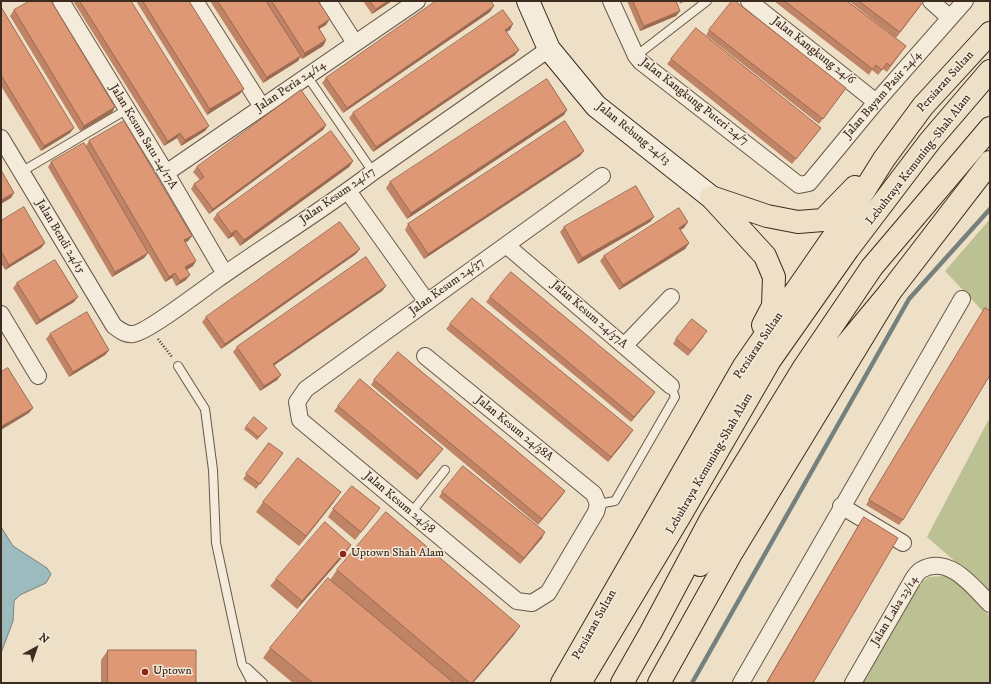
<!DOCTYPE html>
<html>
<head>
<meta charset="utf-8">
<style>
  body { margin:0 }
  #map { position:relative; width:991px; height:684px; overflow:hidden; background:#eee0c7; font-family:"IM FELL DW Pica",serif }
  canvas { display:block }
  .frame { position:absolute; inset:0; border:2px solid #3c2b1f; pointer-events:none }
  .north { position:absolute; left:16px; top:628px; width:40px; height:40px; -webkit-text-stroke:3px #f4ebdb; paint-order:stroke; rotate:40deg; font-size:11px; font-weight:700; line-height:16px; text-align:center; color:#3c2b1f }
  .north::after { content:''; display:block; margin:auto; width:14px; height:18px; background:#3c2b1f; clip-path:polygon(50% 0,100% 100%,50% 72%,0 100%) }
</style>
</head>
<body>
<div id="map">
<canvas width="991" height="684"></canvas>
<div class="frame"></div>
<div class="north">N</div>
</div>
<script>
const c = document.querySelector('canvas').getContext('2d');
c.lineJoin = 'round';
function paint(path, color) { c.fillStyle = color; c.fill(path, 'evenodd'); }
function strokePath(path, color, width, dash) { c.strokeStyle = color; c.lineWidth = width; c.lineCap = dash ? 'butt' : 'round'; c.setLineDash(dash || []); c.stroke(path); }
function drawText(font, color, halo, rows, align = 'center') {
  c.font = font + ' "IM FELL DW Pica",serif'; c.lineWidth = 3; c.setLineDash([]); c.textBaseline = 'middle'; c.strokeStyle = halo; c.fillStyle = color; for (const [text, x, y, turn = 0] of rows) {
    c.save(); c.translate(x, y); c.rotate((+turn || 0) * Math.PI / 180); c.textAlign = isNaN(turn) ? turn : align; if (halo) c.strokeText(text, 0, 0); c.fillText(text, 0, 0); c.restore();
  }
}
const green = new Path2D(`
  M990,219V319L945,271Z
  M990,417V592L927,537Z
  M945,576L959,585L990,616V683H863L920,583L929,577Z`);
const water = new Path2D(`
  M1,527L13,546L47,568L51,574L46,583L20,595L14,601L13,621L1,653Z`);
const stream = new Path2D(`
  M692,683L909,299L990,209`);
const path = new Path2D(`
  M158,339L172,357`);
const lane = new Path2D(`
  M636,56L707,1
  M307,76L373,172
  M21,172L126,110
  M178,366L205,409L213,470L216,543L242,664L252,683
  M598,504L615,501L675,397L671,386
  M411,513L445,470
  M247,668L263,683`);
const street = new Path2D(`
  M61,1L166,173L225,274
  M195,1L262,107
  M328,1L355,43
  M611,1L636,56L641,62L799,185L809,183L876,102L965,1
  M749,1L876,102
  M931,1L950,18
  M1,138L114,326C120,330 125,335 133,334C146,333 201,291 215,281C267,244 322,211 373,172L549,49
  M166,173L417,1
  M348,191L427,302
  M506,245L671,386
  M1,314L38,376
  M624,346L671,297
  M425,356L594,494L598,504L596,512L548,593L532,603L517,601L300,420L297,402L306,389L602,176
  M841,506L903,543
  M741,683L962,299
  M853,683L913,579C915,576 918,572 921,570C949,554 973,587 990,604`);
const secondary = new Path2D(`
  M528,1L549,49L596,106L711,197`);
const primary = new Path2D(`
  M711,197L767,216L798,222L823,220L855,187
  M712,198L765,256L774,277L773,306L763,325
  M562,683L744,366L854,207L884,159L923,106L990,33
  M659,683L732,552L890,292L990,162`);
const highway = new Path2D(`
  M700,565L816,381L890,292
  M580,683L681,514L770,360L848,249L930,141L990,71
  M622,683L651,632L711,519L803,369L872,267L990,128`);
const wall = new Path2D(`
  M73,1H131L205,131L181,146L177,138L164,146Z
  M136,1H189L240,94L207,115Z
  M210,1H318L326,25L319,29L326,40L323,46L302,59L300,57L298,61L263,83Z
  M363,1H392L372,14Z
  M627,1H676L680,11L676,16L640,31Z
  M774,1H847L906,46L887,72L883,69L878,75L872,70L869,75Z
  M849,1H921L919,8L896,38Z
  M1,7L70,133L41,151L1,86Z
  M14,10L112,113L80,131L10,16Z
  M490,12L343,113L322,83L326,78Z
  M510,30L506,32L515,55L373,152L349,118L353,113Z
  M709,30L846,88L819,124L706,35Z
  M671,59L817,133L792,164L667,64Z
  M564,115L407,219L386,188L390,182Z
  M326,125L323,130L209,214L191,189L194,184L200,180L193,172L197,167Z
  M89,141L192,236L188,241L185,243L193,266L187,270L186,280L176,286L172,278L165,282L136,232L148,253L144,258L112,277L48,167L51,162L86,146Z
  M580,156L424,259L405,230L408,224Z
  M353,161L349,167L240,246L233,236L228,239L213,219L217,214Z
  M654,217L650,222L578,264L560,232L564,227Z
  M1,221L45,243L41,248L5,270L1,263Z
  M684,228L680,230L689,243L685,249L619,290L600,261L604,256Z
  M356,254L221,349L202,322L206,317Z
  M17,283L74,302L36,325L13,288Z
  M386,286L382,291L274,365L281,375L277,380L260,391L233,352L237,347Z
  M490,297L655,392L631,422L486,302Z
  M985,308L903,520L899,525L866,505Z
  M450,324L629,436L608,462L446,329Z
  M50,334L109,350L105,355L69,377L46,339Z
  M704,336L688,356L673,344L676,339Z
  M374,380L565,491L538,525L371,385Z
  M338,406L443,449L417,480L334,411Z
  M246,427L267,428L257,440L244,429Z
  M269,443L283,453L256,489L243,479Z
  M442,492L542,538L520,564L439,497Z
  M263,502H334L299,546L256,512Z
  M333,509L374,516L355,540L328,517Z
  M864,517L813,683H766L860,523Z
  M346,553L297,609L270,586L276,579Z
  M337,570L520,626L513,636L473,683H293L263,658L270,648L330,580Z
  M108,650L196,683H101V660Z`);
const shadedWall = new Path2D(`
  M388,1H392L372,14L376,9Z
  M681,1H685L679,4Z
  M494,6L490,12L343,113L347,108Z
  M680,11L676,16L640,31L644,26Z
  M330,19L326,25L314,32L318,27Z
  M513,24L510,30L501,35L505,30Z
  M326,40L323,46L302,59L305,53Z
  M519,50L515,55L373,152L376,147Z
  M301,56L298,61L263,83L267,77Z
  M244,89L240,94L207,115L210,109Z
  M115,107L112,113L80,131L84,126Z
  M567,110L564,115L407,219L411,213Z
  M326,125L323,130L209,214L213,209Z
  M209,126L205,131L181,146L185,140Z
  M74,128L70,133L41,151L44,146Z
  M180,133L177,138L164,146L168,141Z
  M584,151L580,156L424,259L428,254Z
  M353,161L349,167L240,246L244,240Z
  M14,193L11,198L1,204V200Z
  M654,217L650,222L578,264L582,258Z
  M688,222L684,228L675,233L679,228Z
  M236,230L233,236L228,239L231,234Z
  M192,236L188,241L180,246L184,240Z
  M45,243L41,248L5,270L9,265Z
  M689,243L685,249L619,290L623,285Z
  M360,249L356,254L221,349L225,344Z
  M148,253L144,258L112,277L115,272Z
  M196,261L193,266L182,273L185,267Z
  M175,273L172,278L165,282L169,277Z
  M190,275L186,280L176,286L180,281Z
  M386,286L382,291L269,369L273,364Z
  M78,297L74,302L36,325L40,320Z
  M109,350L105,355L69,377L73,372Z
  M281,375L277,380L260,391L264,386Z
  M655,392L651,398L631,422L634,417Z
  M33,408L29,413L1,430L2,426Z
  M633,430L629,436L608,462L611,457Z
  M443,449L439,454L417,480L420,475Z
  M565,491L561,497L538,525L542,519Z
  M341,492L334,502L299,546L306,536Z
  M545,532L542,538L520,564L524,558Z
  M351,545L346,553L297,609L302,601Z
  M520,626L513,636L473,683H472Z`);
const building = new Path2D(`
  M30,1H51L115,107L84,126L14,10Z
  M80,1H131L209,126L185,140L180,133L168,141Z
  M143,1H189L244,89L210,109Z
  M218,1H266L301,56L267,77Z
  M272,1H318L330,19L318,27L326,40L305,53Z
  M370,1H388L376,9Z
  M436,1H491L494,6L347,108L326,78Z
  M633,1H676L680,11L644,26Z
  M732,1H735L846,88L823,119L709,30Z
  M785,1H847L906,46L890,66L887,63L882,70L876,65L873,69Z
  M859,1H921L923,2L900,32Z
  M1,7L74,128L44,146L1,75Z
  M503,10L513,24L505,30L519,50L376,147L353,113Z
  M696,28L821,128L796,159L671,59Z
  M547,79L567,110L411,213L390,182Z
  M301,90L326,125L213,209L194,184L204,177L197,167Z
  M124,121L192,236L184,240L196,261L185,267L190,275L180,281L175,273L169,277L89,141Z
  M565,121L584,151L428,254L408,224Z
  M331,131L353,161L244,240L236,230L231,234L217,214Z
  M84,143L148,253L115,272L51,162Z
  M1,170L14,193L1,200Z
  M636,186L654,217L582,258L564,227Z
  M24,207L45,243L9,265L1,251V221Z
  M679,208L688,222L679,228L689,243L623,285L604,256Z
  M340,222L360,249L225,344L206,317Z
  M366,257L386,286L273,364L281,375L264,386L237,347Z
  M55,260L78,297L40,320L17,283Z
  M511,272L655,392L634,417L490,297Z
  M472,298L633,430L611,457L450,324Z
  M985,308L990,311V375L903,520L869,500Z
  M87,312L109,350L73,372L50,334Z
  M692,319L707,331L691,351L676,339Z
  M398,352L565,491L542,519L374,380Z
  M8,368L33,408L2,426L1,425V372Z
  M360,379L443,449L420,475L338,406Z
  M254,417L267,428L259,437L246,427Z
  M269,443L283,453L260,484L246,474Z
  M298,458L341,492L306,536L263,502Z
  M463,466L545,532L524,558L442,492Z
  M352,486L380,508L361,532L333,509Z
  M386,512L520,626L472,683H470L337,570Z
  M864,517L898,538L813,683H767Z
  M325,522L351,545L302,601L276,579Z
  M328,578L454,683H313L270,648Z
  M108,650H196V683H108Z`);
const markers = [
  [343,554,4,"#8f2418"],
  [145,672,4,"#8f2418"]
];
const streetNames = [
  ["Jalan Kangkung 24/6",813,51,38],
  ["Persiaran Sultan",946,82,-48],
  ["Jalan Peria 24/14",291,87,-34],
  ["Jalan Bayam Pasir 24/4",883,95,-49],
  ["Jalan Kangkung Puteri 24/7",694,102,38],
  ["Jalan Rebung 24/13",633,134,39],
  ["Jalan Kesum Satu 24/17A",143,137,59],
  ["Lebuhraya Kemuning–Shah Alam",919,160,-52],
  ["Jalan Kesum 24/17",338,196,-35],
  ["Jalan Bendi 24/15",60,237,59],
  ["Jalan Kesum 24/37",447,287,-36],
  ["Jalan Kesum 24/37A",589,315,41],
  ["Persiaran Sultan",759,346,-56],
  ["Jalan Kesum 24/38A",514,429,39],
  ["Lebuhraya Kemuning-Shah Alam",710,464,-60],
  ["Jalan Kesum 24/38",399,503,40],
  ["Jalan Laba 23/14",895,611,-59],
  ["Persiaran Sultan",595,625,-61]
];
const poiNames = [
  ["Uptown Shah Alam",351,554],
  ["Uptown",153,672]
];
paint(green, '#bbc193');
paint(water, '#9cbbbe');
strokePath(water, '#76817e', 1);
strokePath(stream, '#76817e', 4.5);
strokePath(lane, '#685849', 10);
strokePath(street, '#685849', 18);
strokePath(secondary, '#3c2b1f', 24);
strokePath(primary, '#3c2b1f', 24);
strokePath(highway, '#3c2b1f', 24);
strokePath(path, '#3c2b1f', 2.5, [1, 2]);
strokePath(lane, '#f4ebdb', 8);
strokePath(street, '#f4ebdb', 16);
strokePath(secondary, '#f4ebdb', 22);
strokePath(primary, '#eee0c7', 22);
strokePath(highway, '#eee0c7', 22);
paint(wall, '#bf8365');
paint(shadedWall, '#9b6a53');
paint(building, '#de9876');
strokePath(building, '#9b6a53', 1);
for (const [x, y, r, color] of markers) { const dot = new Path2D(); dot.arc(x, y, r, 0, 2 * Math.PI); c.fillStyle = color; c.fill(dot); strokePath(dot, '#f4ebdb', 1.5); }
drawText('12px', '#3c2b1f', '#f4ebdb', streetNames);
drawText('12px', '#3c2b1f', '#f4ebdb', poiNames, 'left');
</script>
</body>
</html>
